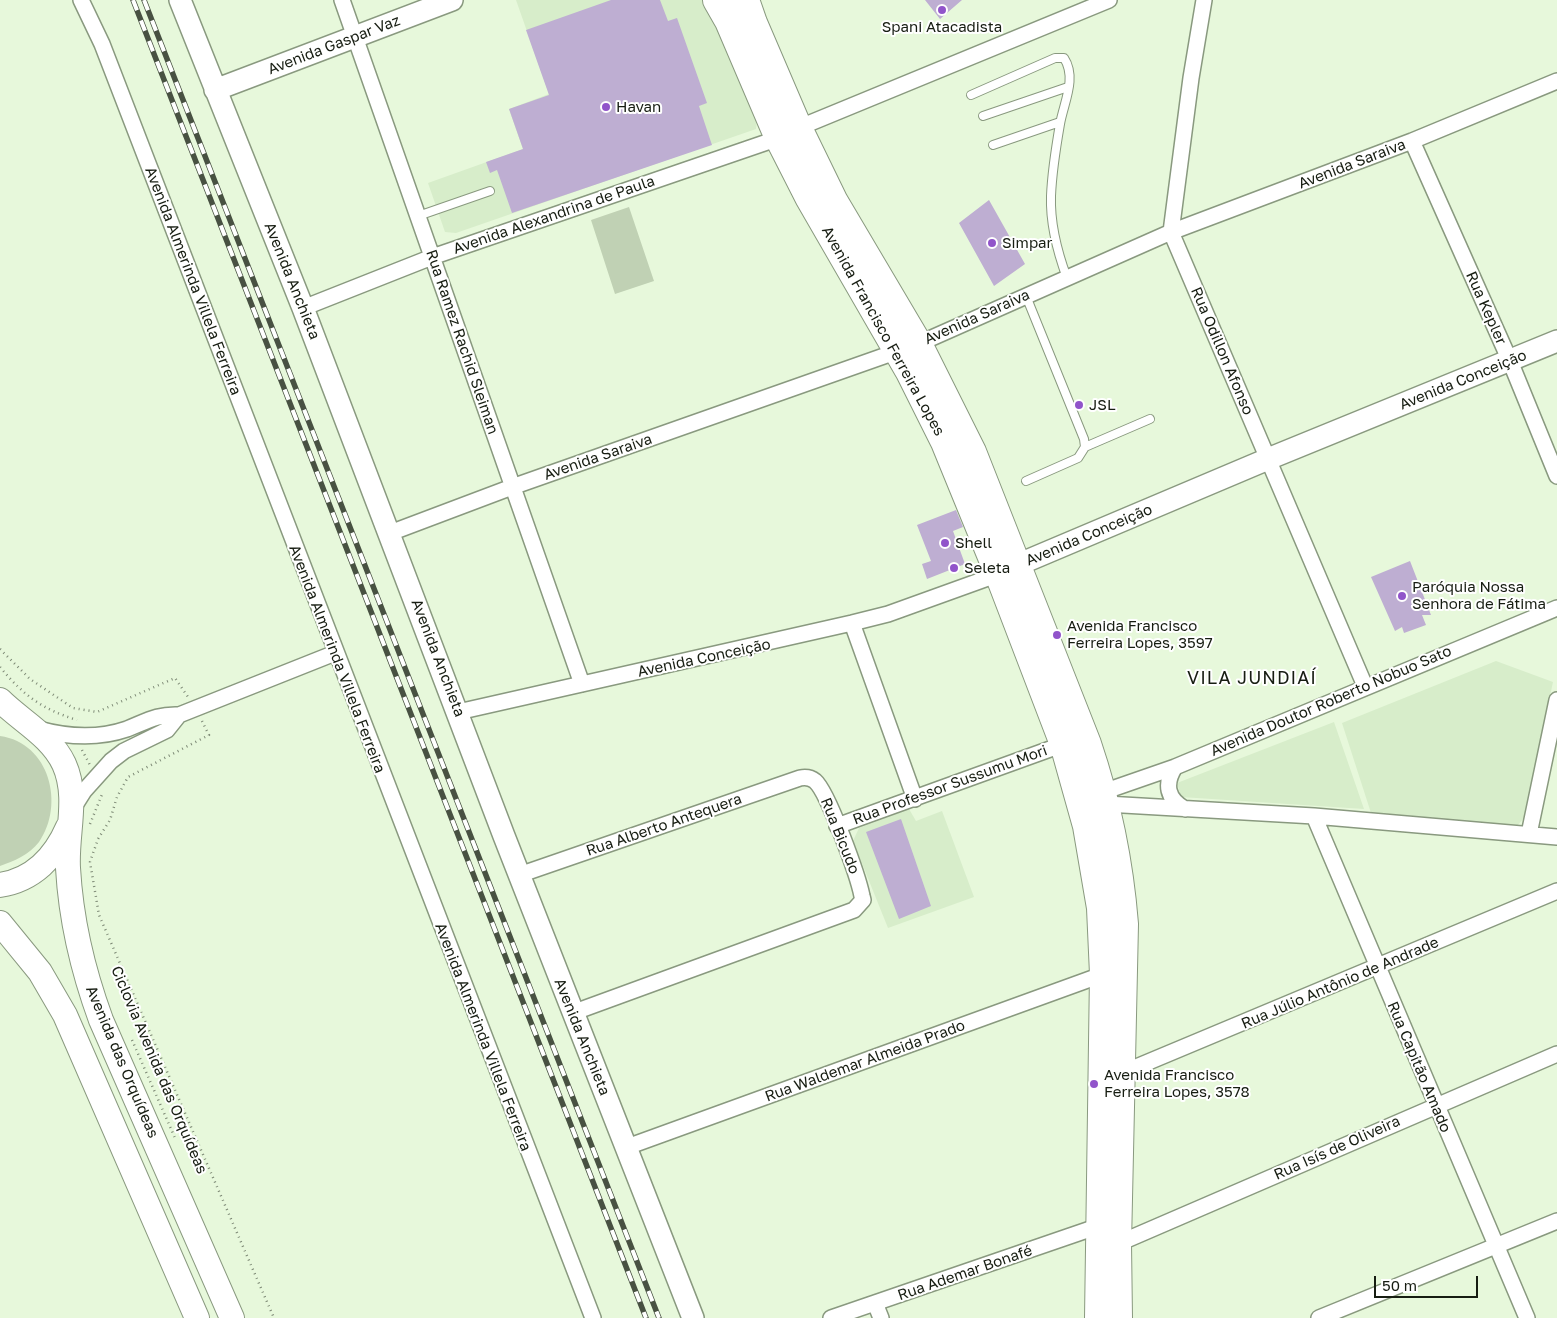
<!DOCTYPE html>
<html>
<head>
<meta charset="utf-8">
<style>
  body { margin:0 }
  #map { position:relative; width:1557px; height:1318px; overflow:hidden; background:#e7f8db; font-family:"Golos Text",sans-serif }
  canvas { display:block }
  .scale { position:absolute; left:1374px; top:1276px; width:104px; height:22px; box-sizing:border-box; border:2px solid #171d12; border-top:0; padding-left:6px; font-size:15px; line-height:18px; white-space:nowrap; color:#171d12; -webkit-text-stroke:4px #fff; paint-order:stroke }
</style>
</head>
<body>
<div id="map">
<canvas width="1557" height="1318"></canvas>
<div class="scale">50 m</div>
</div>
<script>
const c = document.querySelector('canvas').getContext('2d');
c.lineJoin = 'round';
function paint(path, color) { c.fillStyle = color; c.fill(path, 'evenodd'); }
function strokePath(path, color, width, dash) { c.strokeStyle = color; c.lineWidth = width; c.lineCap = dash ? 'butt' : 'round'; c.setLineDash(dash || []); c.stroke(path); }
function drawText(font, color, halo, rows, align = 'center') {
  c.font = font + ' "Golos Text",sans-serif'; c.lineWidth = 4; c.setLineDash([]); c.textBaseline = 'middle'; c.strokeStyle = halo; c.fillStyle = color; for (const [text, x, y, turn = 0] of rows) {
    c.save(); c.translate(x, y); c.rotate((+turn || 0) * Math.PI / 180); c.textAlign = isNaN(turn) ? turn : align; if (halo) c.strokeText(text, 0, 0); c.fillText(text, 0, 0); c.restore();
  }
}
const built = new Path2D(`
  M516,0H705L757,120L756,129L456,233L445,232L428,183L523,149L509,109L549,94Z
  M1496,661L1553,682L1524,818L1517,826L1371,813L1342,723Z
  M1334,722L1364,809L1181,797L1177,783Z
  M909,809L916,821L942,811L974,897L888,928L853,841L859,828Z`);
const green = new Path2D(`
  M629,207L654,281L615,294L591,220Z
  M0,736C50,743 65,805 39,842C29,855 14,861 0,866Z`);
const building = new Path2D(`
  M611,0H660L668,21L677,18L707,103L699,106L712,145L512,213L497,170L490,173L486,162L523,149L509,109L549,95L526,30Z
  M925,0H962L940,19Z
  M989,200L1025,264L994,286L959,223Z
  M956,510L963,527L953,531L965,564L927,579L922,564L931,561L917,525Z
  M1410,561L1431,615H1422L1426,625L1404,633L1402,627L1395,631L1371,577Z
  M901,819L931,906L899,919L866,832Z`);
const path = new Path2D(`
  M0,649L30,679L73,708L97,712L175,678L188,697
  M0,667C24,696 42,709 77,720
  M202,721L209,735L128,777L117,797L110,820L98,839L90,862L99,915L274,1318
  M82,750L90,765
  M90,824L103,792
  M132,1040L175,1138`);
const lane = new Path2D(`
  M971,95L1055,58H1064C1077,78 1064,102 1060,124C1056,147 1052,172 1051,196C1050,225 1057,251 1067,278
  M983,116L1068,87
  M993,145L1060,122
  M418,216L490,191
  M1026,296L1084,439L1085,447L1078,458L1026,481
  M1085,447L1150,419`);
const street = new Path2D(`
  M81,0L102,44L593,1318
  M342,0L582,684
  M1204,0L1191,78L1171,232L1365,686
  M798,128L1109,0
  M1412,141L1510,361L1557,476
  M303,308L432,257L779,138
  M390,533L512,487L918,344L1171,232L1412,141L1557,81
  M852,623L915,799
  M458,712L852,623L888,614L999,574
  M38,729C67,737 98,739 127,729C147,721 157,714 179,715L335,653
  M1175,767C1164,784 1167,799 1185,809
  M1103,792L1175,767L1557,608
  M1106,804L1314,816L1557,837
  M72,810L84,791L111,761L124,751L167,730L179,715
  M1314,816L1527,1318
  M837,826L1064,744
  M1529,834L1557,700
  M519,875L800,778C805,777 810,777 815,781C828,792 858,876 862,896L863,900L854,910L572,1013
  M1122,1073L1557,891
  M627,1147L1104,974
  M1117,1244L1557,1054
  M875,1303L881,1318
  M831,1318L1099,1226
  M1319,1318L1557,1221`);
const secondary = new Path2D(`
  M180,0L303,308L504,836L693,1318
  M215,90L452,0
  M1003,571L1268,459L1557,341`);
const primary = new Path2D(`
  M0,700C21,721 51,736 64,764C79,797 66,833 68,868C71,921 83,971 101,1020L232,1318
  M0,885C33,880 55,857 68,827
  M0,923L40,972L65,1015L197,1318`);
const highway = new Path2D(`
  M717,0L729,21L779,138L809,197L910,372L945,442L999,574L1064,744L1087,826L1101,908L1104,974L1099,1318
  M745,0L753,23L798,128L834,202L918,344L972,452L1087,744C1107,803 1119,861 1124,924L1117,1244L1118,1318`);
const rail = new Path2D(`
  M133,0L646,1318
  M144,0L659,1318`);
const markers = [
  [942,10,5,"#9154ca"],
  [606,107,5,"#9154ca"],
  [992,243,5,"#9154ca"],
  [1079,405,5,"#9154ca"],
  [945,543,5,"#9154ca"],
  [954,568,5,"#9154ca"],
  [1402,596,5,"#9154ca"],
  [1057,635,5,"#9154ca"],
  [1094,1084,5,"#9154ca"]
];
const poiNames = [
  ["Spani Atacadista",942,27,"center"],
  ["Havan",616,107],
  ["Simpar",1002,243],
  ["JSL",1089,405],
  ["Shell",955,543],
  ["Seleta",964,568],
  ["Paróquia Nossa",1412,587],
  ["Senhora de Fátima",1412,604],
  ["Avenida Francisco",1067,626],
  ["Ferreira Lopes, 3597",1067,643],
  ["Avenida Francisco",1104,1075],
  ["Ferreira Lopes, 3578",1104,1092]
];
const streetNames = [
  ["Avenida Gaspar Vaz",334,45,-21],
  ["Avenida Saraiva",1352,164,-21],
  ["Avenida Alexandrina de Paula",554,215,-19],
  ["Avenida Almerinda Villela Ferreira",193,281,69],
  ["Avenida Anchieta",292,281,68],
  ["Rua Kepler",1486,308,66],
  ["Avenida Saraiva",977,317,-24],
  ["Avenida Francisco Ferreira Lopes",883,331,61],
  ["Rua Ramez Rachid Sleiman",462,342,71],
  ["Rua Odillon Afonso",1222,351,67],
  ["Avenida Conceição",1463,380,-22],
  ["Avenida Saraiva",598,457,-19],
  ["Avenida Conceição",1089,535,-23],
  ["Avenida Anchieta",438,658,69],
  ["Avenida Conceição",704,658,-12],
  ["Avenida Almerinda Villela Ferreira",337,659,69],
  ["Avenida Doutor Roberto Nobuo Sato",1331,701,-23],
  ["Rua Professor Sussumu Mori",950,785,-20],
  ["Rua Alberto Antequera",664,825,-19],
  ["Rua Bicudo",840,836,68],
  ["Rua Júlio Antônio de Andrade",1340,983,-23],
  ["Avenida Almerinda Villela Ferreira",483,1037,69],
  ["Avenida Anchieta",582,1037,68],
  ["Rua Waldemar Almeida Prado",865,1061,-20],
  ["Avenida das Orquídeas",122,1062,67],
  ["Rua Capitão Amado",1419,1067,67],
  ["Ciclovia Avenida das Orquídeas",159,1070,67],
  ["Rua Isís de Oliveira",1337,1148,-24],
  ["Rua Ademar Bonafé",965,1273,-19]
];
const quarterNames = [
  ["VILA JUNDIAÍ",1252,678]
];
paint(built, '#d7edca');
paint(green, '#c0d1b4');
paint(building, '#beaed2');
strokePath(lane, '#89997f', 10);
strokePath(street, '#89997f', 18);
strokePath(secondary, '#89997f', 24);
strokePath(primary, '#89997f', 26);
strokePath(highway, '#89997f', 30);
strokePath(path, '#7e8a76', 2.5, [1, 4]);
strokePath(lane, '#fff', 8);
strokePath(street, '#fff', 15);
strokePath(secondary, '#fff', 21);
strokePath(primary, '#fff', 24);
strokePath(highway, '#fff', 28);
strokePath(rail, '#485142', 5.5);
strokePath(rail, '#fff', 4, [11]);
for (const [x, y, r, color] of markers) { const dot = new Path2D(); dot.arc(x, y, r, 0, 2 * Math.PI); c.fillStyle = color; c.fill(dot); strokePath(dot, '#fff', 2); }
drawText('15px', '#171d12', '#fff', poiNames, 'left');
drawText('15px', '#171d12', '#fff', streetNames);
c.letterSpacing = '1px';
drawText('18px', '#171d12', '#fff', quarterNames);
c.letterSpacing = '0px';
</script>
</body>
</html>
